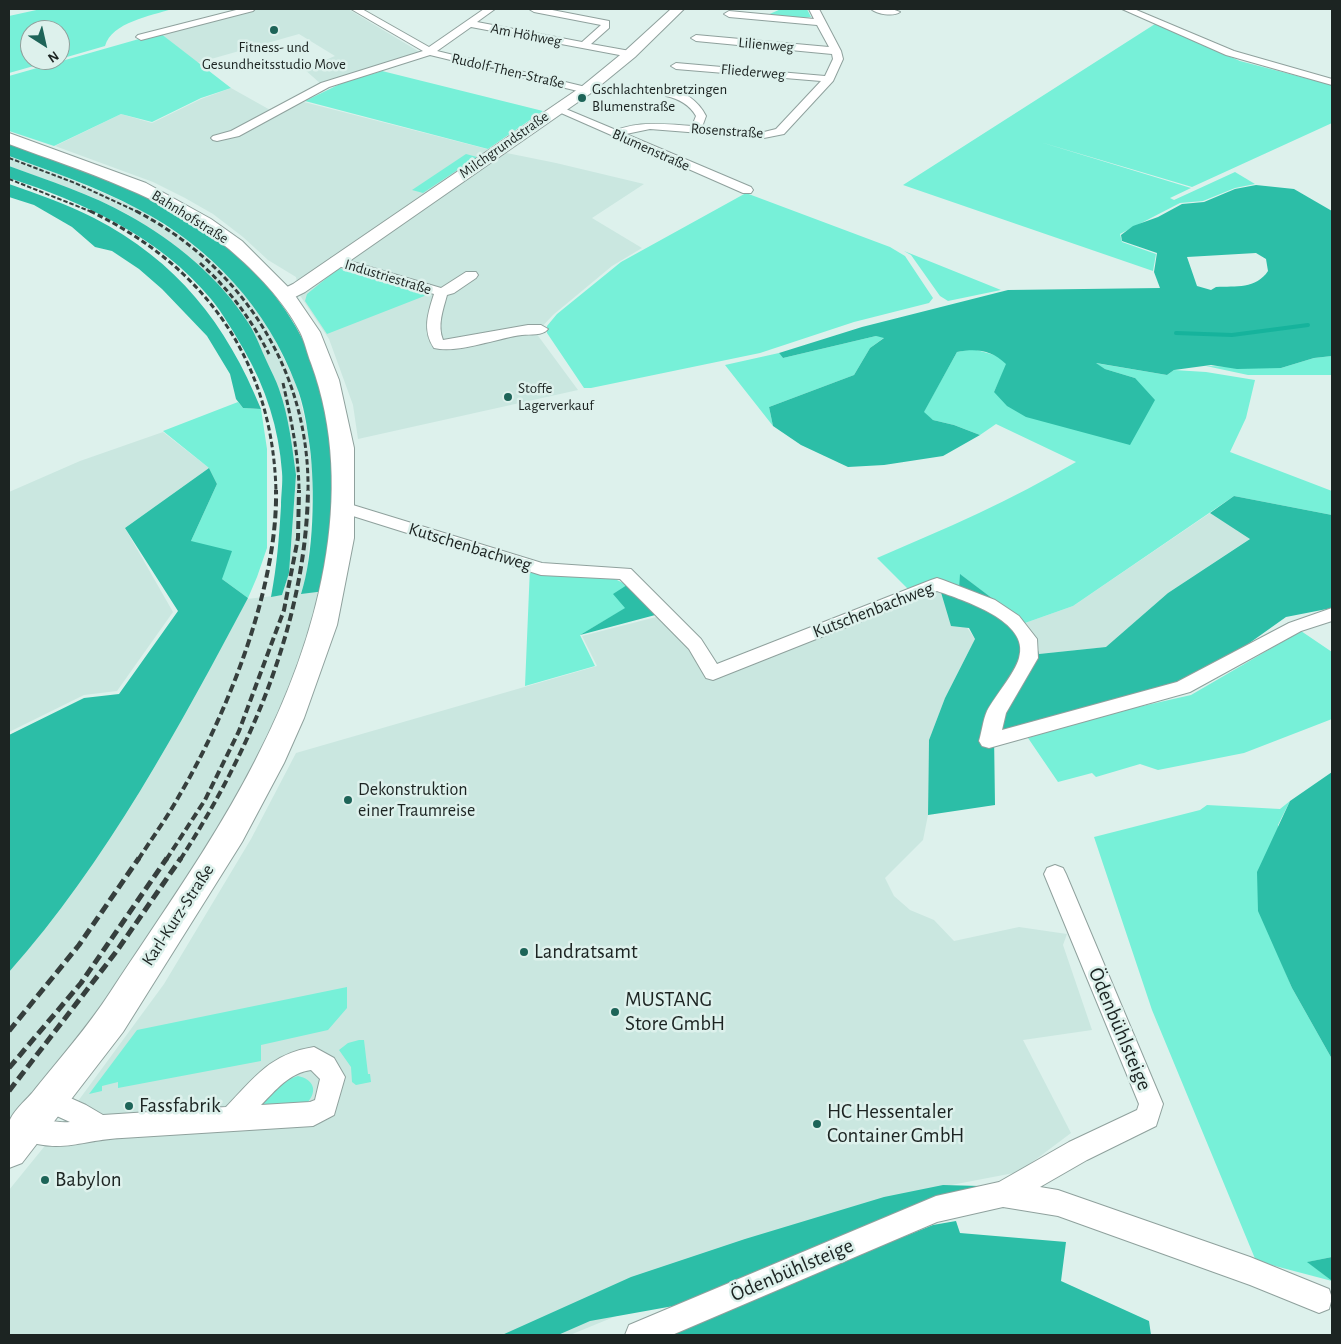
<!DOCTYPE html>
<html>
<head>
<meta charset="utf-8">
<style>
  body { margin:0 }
  #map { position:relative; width:1341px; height:1344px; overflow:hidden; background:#ddf1ec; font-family:"Alegreya Sans",sans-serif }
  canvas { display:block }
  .frame { position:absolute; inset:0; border:10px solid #1c2422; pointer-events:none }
  .north { position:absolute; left:20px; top:20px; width:50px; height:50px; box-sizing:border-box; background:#ddf1ec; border:1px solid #909f9b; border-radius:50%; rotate:145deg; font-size:14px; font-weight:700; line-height:20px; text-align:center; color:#1c2422 }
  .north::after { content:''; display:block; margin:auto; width:18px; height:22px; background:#1d6458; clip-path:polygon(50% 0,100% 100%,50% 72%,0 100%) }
</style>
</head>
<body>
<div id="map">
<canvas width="1341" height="1344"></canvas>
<div class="frame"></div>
<div class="north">N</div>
</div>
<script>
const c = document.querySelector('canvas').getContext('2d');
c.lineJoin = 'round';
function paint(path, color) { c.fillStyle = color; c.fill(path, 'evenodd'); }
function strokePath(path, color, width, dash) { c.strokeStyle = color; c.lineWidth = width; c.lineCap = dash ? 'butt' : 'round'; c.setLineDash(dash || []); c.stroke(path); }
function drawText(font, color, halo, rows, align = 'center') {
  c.font = font + ' "Alegreya Sans",sans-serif'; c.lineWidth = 5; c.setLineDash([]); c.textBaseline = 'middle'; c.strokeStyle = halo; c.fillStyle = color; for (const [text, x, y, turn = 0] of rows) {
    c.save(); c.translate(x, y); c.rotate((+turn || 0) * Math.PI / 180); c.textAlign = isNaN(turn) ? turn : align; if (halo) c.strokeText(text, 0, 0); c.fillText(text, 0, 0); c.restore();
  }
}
const built = new Path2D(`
  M265,9H348L423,54L321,84L304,69L335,56L299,34L197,63L160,33L249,11Z
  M231,88L272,111L304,102L487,149L556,163L644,184L592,218L642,248L612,266L553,315L536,333L578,390L358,439L353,405L329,339L299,294L296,277L268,260L243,237L213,214L185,198L153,182L55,146L121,114L152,123L201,99Z
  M9,156L66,177L140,209L184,238L215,264L245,294L266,321L297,386L307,429L313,474L307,574L301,593L325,591L285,703L230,813L134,972L9,1132V972L40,935L206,675L247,599L282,595L289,572L296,475L249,325L129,215L92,197L9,166Z
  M163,432L209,468L125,528L173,612L117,691L84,695L9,732V492L80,461Z
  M1210,513L1251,538L1168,593L1107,647L1039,654L1038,641L1025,623L1073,606Z
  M940,589L975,639L945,698L929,740L928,815L923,840L885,878L894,896L910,910L934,920L954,941L1019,927L1067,934L1063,945L1092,1030L1023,1040L1071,1133L1019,1172L920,1191L570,1335H9V1190L48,1142L164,984L251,839L296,753L597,666L582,636L660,616L689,647L707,679Z`);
const green = new Path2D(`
  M41,9H172C151,16 112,22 105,46L60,59V30H30V60H55L9,73V16Z
  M781,9H807L811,17L795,19L765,16Z
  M1155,24L1240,61L1332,85V123L1192,187L1040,142L1191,188L1170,198L1174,200L1235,172L1255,184L1235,188L1203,201L1180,203L1120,234L1122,242L1156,254L1153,271L903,185Z
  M160,33L231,88L201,98L152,122L121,114L54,146L9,131V76Z
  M382,71L543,111L488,149L305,101L342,83Z
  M466,154L477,157L423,193L412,190Z
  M746,193L890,247L905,256L933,298L929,303L854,322L760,353L591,388H584L547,333V326L557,314L621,262Z
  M904,251L1001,290L948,301L940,296L911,255Z
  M339,268L427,295L327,334L305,301L307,294Z
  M876,336L885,337L870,348L854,375L769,407L773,426L725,365L779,353L783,358Z
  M973,349L998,356L1007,364L994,392L1135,378L1105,369L1095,363L1167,375L1174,370L1206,372L1255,380L1246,418L1230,452L1332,491V515L1234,496L1073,606L1025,623L961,575L960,590L910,591L877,558C945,529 1012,500 1076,462L996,424L980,435L954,425L933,420L923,413L957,352Z
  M1332,356V375H1248L1206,366L1281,368L1314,358Z
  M238,402L243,408L261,409L267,449V548L257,577L248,598L222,579L191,541L217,484L209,468L163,431Z
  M530,567L613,578L627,585L626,608L580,635L595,666L525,686Z
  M1301,631L1332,652V719L1244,753L1158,770L1140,764L1096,777L1092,773L1058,782L1028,738L1085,719L1191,695Z
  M1290,801L1278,825L1277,952L1292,988L1332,1059V1257L1308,1262L1332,1281L1256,1261L1152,1010L1094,837L1200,810L1207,805L1280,809Z
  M347,987V1008L328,1030L261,1045V1061L118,1088V1082L102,1086V1091L89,1094L137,1030Z
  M359,1040H364L368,1074H370L371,1082L356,1085L352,1082L351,1067L339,1050L348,1043Z
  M298,1076C313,1079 318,1090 308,1102L261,1105V1101L286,1080Z`);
const forest = new Path2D(`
  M9,141C50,156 93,169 133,187C147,194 160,202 173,210C277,270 330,353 336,474C336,486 333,500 332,512C330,538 327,565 325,591L301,594C314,555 315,488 310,448C307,427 304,404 296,385C268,309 210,246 138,209C97,187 53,172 9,156Z
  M9,166C49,181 91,194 128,215C175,241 220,278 249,324C256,335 261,349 267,362C271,371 276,380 279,389C289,417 292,447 296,475L289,573L282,595L271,597C277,565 279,539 281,506C281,495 283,483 282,472C279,429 266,388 244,350C234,333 224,315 211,299C160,237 83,202 9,178Z
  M9,184C37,194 67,204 94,218C177,261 226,323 261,409L243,408L236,399L230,374L207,336L162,289L139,269L112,251L95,247L72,227L34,205L9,197Z
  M1256,185L1294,189L1332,211V356L1314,358L1281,368L1237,369L1211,365L1174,370L1167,375L1096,363L1105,369L1135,378L1155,400L1130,445L1026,417L1007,406L994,392L1006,364C992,350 976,348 957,352L924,412L933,420L954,425L980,435L943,456L884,465L848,467L801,445L773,426L769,407L854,375L870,348L884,338L876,336L783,358L779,353L862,327L1008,290L1160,288L1154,272L1157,253L1122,241L1121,235L1133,226L1158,217L1182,204L1204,202L1235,189ZM1256,253L1266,259L1268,271C1256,289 1236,286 1216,287L1211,290L1197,286L1187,257Z
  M209,468L217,484L191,541L232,551L222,579L248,598C180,726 106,863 9,972V735L84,698L119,694L178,611L125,528Z
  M1234,496L1332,515V608L1286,617L1182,691L994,734L995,805L928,815L929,740L945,698L975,639L969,628L951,626L940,589L959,590L960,574L1025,623L1035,640L1039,654L1106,647L1168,593L1250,539L1210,513Z
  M627,585L659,614L580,635L625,608L613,594Z
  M1332,772V1059L1292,988L1258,911L1257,872L1290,801Z
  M943,1185L980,1186L679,1305L590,1321L558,1335H502L631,1277L745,1239L884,1197Z
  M956,1221L960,1233L1066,1242L1061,1281L1149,1321L1151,1335H665L721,1310L933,1225Z
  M1332,1257V1285V1281L1307,1262Z`);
const stream = new Path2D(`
  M1176,333L1232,335L1308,325`);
const minor = new Path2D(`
  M240,9H255L253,11L141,40L136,37L138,35Z
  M351,9H362L429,47L484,9H495L477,22L582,42L601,25L534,12L529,9H547L609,21V28L591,44L630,51L635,54L630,57L471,27L437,51L590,88L591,90L586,93L430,55L329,87L239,136L217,141L213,140L211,138L213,136L231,131L321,83L423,51Z
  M809,9H819L841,51L843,59L833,81L784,134L764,138L650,129L626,134L751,187L753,190L751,193H743L552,109L553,107H561L616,130C642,121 665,124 692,126L696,116C689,104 679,99 666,96L665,94L666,92C683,88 699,102 706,116L702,127L764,132L776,129L821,81L676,69L671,66L676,63L825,76L833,59L832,54L696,41L691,38L696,35L829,47L817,25L729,17L724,14L729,11L814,19Z
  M871,9H892L900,12C893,17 877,14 871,9Z
  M1122,9H1134L1234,51L1332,79V85L1226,55Z
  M336,257L441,288L466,272H476L478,275L476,278L454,293L447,295C443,310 437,325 443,340L528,325H541L548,329C543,336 530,334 522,335C497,338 458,354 434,348C422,330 428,313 434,294L331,264L330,261L331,258Z
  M343,502L542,563L631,569L701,639L717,664L931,580L937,578L943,580L995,600L1019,616L1037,639L1038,658L1006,713L1002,730L1177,682L1289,623L1332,608V621L1301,631L1190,692L989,748L982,746L979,741C982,731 983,720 987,711C995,696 1015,673 1019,658C1031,621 962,600 937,591L713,680L706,678L689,649L620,579L541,575L337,511L335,507L337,503Z
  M1055,865L1063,868L1066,874L1163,1104L1156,1126L1087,1160L1040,1187L1058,1190L1250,1257L1329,1289L1332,1298L1329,1309L1319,1313L1250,1285L1058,1216L1003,1207L937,1222L672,1335H625L629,1325L936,1196L999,1182L1069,1142L1137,1110L1139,1104L1044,874L1047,868Z
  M314,1047L334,1058L345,1077L334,1115L313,1126C249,1130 186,1134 122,1138C79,1140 62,1155 17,1138L13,1129L17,1120C33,1114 52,1124 70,1122L39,1108L36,1100L39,1092L48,1088L86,1105L103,1115L226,1107C255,1077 270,1054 314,1047ZM311,1070L320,1079L315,1100L310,1102L261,1105C276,1090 289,1073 311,1070Z`);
const tertiary = new Path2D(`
  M671,9H684L635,57L591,93L305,292L291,299H279L276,295L279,291L293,284L581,87L625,51Z`);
const secondary = new Path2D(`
  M9,133L146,183L211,219L242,241L292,291L320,332L339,380L354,448V538L337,625L304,718L284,763L242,842L123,1032L22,1163L9,1168C8,1155 6,1136 9,1123C11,1113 25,1101 32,1093C59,1059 88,1027 111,991C161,915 214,841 255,761C317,642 359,493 311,363C307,353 305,342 300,332C284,301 256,272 229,249C166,196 84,172 9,144Z`);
const railFar3 = new Path2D(`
  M9,158L75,183L138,212
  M9,179L92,212`);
const railFar2 = new Path2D(`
  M90,211C206,267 273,362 276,492
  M136,211C242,266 310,371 308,492
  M200,263C229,289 251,319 269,354
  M283,383C291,419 299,455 299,492`);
const railFar1 = new Path2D(`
  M138,860C152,838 167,818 179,796C228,713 278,586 276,490
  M166,860L205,800L239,731L284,610L298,538L299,490
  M180,860C251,750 306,622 308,490`);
const rail = new Path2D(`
  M9,1031L79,945L139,858
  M9,1068L81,983L167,858
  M9,1091L116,952L181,858`);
const markers = [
  [274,30,5,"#1d6458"],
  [582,98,5,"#1d6458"],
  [508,397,5,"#1d6458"],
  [348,800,5,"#1d6458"],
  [524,952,5,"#1d6458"],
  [615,1012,5,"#1d6458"],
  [129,1106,5,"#1d6458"],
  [817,1124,5,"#1d6458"],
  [45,1180,5,"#1d6458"]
];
const farStreetnames = [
  ["Am Höhweg",526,35,11],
  ["Lilienweg",766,45,5],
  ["Rudolf-Then-Straße",508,71,13],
  ["Fliederweg",753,72,5],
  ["Rosenstraße",727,131,4],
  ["Milchgrundstraße",504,145,-35],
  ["Blumenstraße",651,150,24],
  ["Bahnhofstraße",190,217,32],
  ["Industriestraße",388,277,17]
];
const farPoinames = [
  ["Fitness- und",274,47,"center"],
  ["Gesundheitsstudio Move",274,64,"center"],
  ["Gschlachtenbretzingen",592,89],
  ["Blumenstraße",592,106],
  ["Stoffe",518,388],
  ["Lagerverkauf",518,405]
];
const streetNames = [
  ["Kutschenbachweg",470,547,17],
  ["Kutschenbachweg",873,610,-21],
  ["Karl-Kurz-Straße",178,915,-57]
];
const poiNames = [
  ["Dekonstruktion",358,790],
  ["einer Traumreise",358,811]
];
const nearPoinames = [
  ["Landratsamt",534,952],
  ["MUSTANG",625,1000],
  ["Store GmbH",625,1024],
  ["Fassfabrik",139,1106],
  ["HC Hessentaler",827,1112],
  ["Container GmbH",827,1136],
  ["Babylon",55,1180]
];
const nearStreetnames = [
  ["Ödenbühlsteige",1120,1029,67],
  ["Ödenbühlsteige",792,1270,-23]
];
paint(built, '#cae7e0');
paint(green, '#77f0d8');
paint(forest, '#2cbea7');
strokePath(stream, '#16b39c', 4);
strokePath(minor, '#8fa19d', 2);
strokePath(tertiary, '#8fa19d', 2);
strokePath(secondary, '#8fa19d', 2);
paint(minor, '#fff');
paint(tertiary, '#fff');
paint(secondary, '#fff');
strokePath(railFar3, '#363f3d', 2, [4.5, 2]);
strokePath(railFar2, '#363f3d', 3, [5.5, 3]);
strokePath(railFar1, '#363f3d', 4, [8, 4]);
strokePath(rail, '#363f3d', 5, [10, 5]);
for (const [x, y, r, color] of markers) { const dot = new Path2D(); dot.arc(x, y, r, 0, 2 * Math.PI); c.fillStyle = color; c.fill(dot); strokePath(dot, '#ddf1ec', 2); }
drawText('15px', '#1c2422', '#ddf1ec', farStreetnames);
drawText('15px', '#1c2422', '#ddf1ec', farPoinames, 'left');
drawText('18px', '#1c2422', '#ddf1ec', streetNames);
drawText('18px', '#1c2422', '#ddf1ec', poiNames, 'left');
drawText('21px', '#1c2422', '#ddf1ec', nearPoinames, 'left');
drawText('21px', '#1c2422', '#ddf1ec', nearStreetnames);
</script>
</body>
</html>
